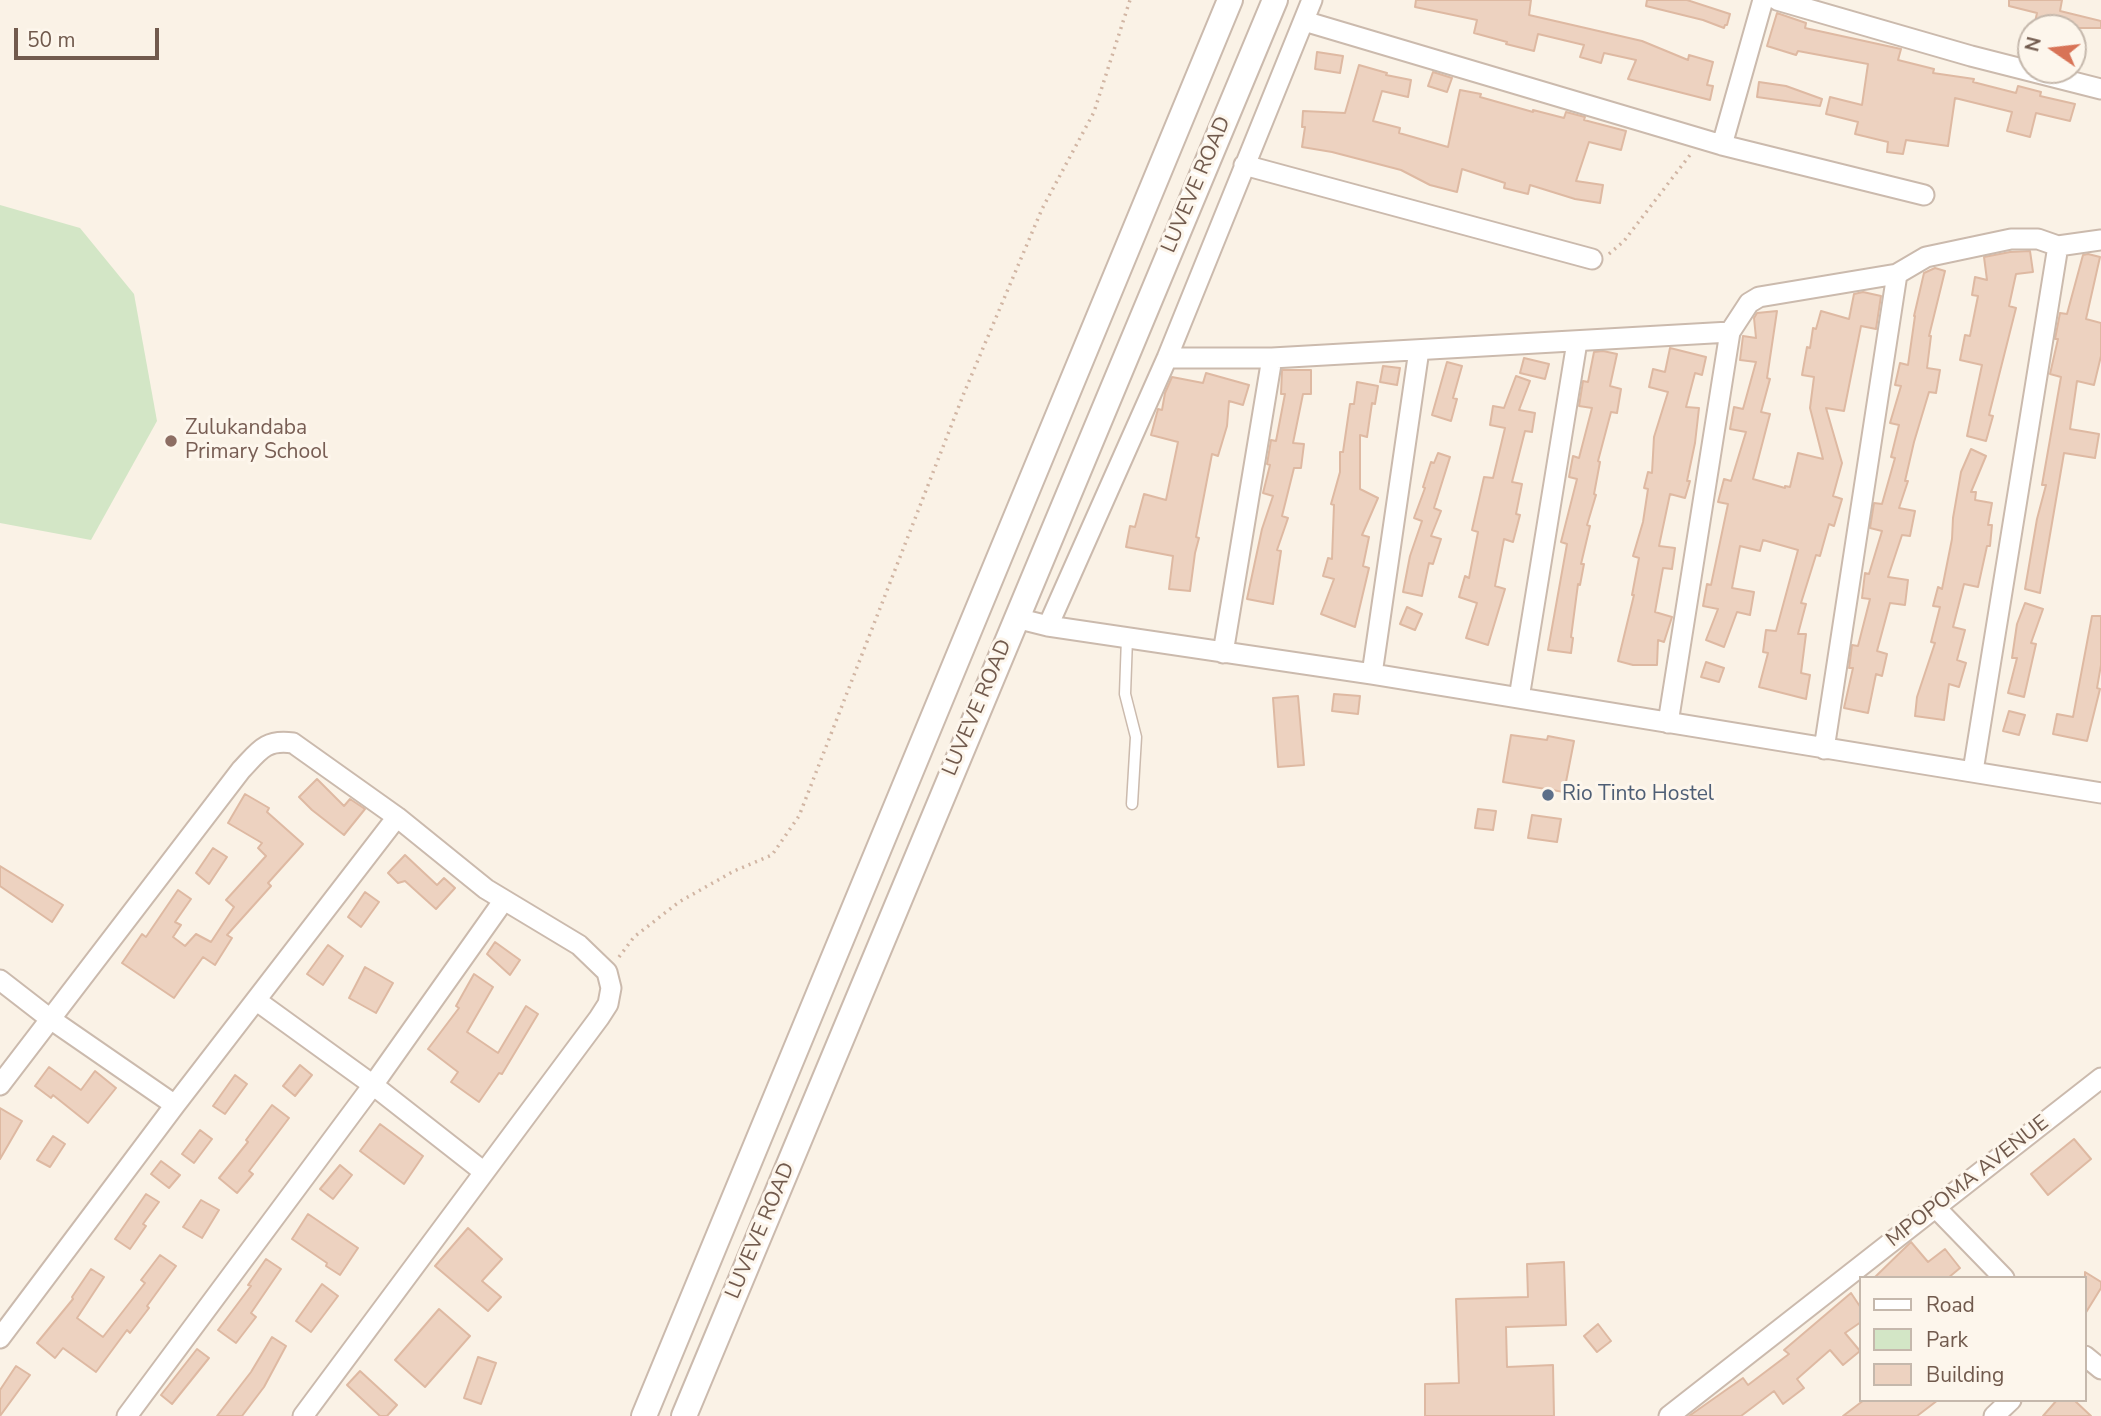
<!DOCTYPE html>
<html>
<head>
<meta charset="utf-8">
<style>
  body { margin:0 }
  #map { position:relative; width:2101px; height:1416px; overflow:hidden; background:#faf2e6; font-family:"Nunito Sans",sans-serif }
  canvas { display:block }
  .legend { position:absolute; left:1859px; top:1276px; width:228px; height:126px; box-sizing:border-box; background:#fdf6ec; border:2px solid #c5b8ac; margin:0; padding:9px 12px; list-style:none; font-size:21px; color:#715a4d }
  .legend li { display:flex; align-items:center; gap:14px; height:35px }
  .legend b { width:35px; border:2px solid #c5b8ac }
  .north { position:absolute; left:2017px; top:14px; width:70px; height:70px; box-sizing:border-box; background:#fdf6ec; border:2px solid #c5b8ac; border-radius:50%; rotate:284deg; font-size:19px; font-weight:700; line-height:28px; text-align:center; color:#715a4d }
  .north::after { content:''; display:block; margin:auto; width:24px; height:32px; background:#d87356; clip-path:polygon(50% 0,100% 100%,50% 72%,0 100%) }
  .scale { position:absolute; left:14px; top:28px; width:145px; height:32px; box-sizing:border-box; border:4px solid #715a4d; border-top:0; padding-left:9px; font-size:21px; line-height:24px; white-space:nowrap; color:#715a4d; -webkit-text-stroke:5px #fdf6ec; paint-order:stroke }
</style>
</head>
<body>
<div id="map">
<canvas width="2101" height="1416"></canvas>
<ul class="legend">
<li><b style="height:9px;background:#fff"></b>Road</li>
<li><b style="height:19px;background:#d3e6c6"></b>Park</li>
<li><b style="height:19px;background:#edd2c0"></b>Building</li>
</ul>
<div class="north">N</div>
<div class="scale">50 m</div>
</div>
<script>
const c = document.querySelector('canvas').getContext('2d');
c.lineJoin = 'round';
function paint(path, color) { c.fillStyle = color; c.fill(path, 'evenodd'); }
function strokePath(path, color, width, dash) { c.strokeStyle = color; c.lineWidth = width; c.lineCap = dash ? 'butt' : 'round'; c.setLineDash(dash || []); c.stroke(path); }
function drawText(font, color, halo, rows, align = 'center') {
  c.font = font + ' "Nunito Sans",sans-serif'; c.lineWidth = 6; c.setLineDash([]); c.textBaseline = 'middle'; c.strokeStyle = halo; c.fillStyle = color; for (const [text, x, y, turn = 0] of rows) {
    c.save(); c.translate(x, y); c.rotate((+turn || 0) * Math.PI / 180); c.textAlign = isNaN(turn) ? turn : align; if (halo) c.strokeText(text, 0, 0); c.fillText(text, 0, 0); c.restore();
  }
}
const green = new Path2D(`
  M0,205L80,228L134,294L157,421L91,540L0,523Z`);
const building = new Path2D(`
  M1416,0H1531L1529,15L1642,41L1688,60L1689,55L1713,62L1707,85L1713,86L1710,100L1628,79L1636,60L1604,53L1601,63L1580,57L1584,45L1538,34L1534,51L1506,44L1507,42L1474,33L1477,20L1415,7Z
  M1647,0H1687L1730,14L1727,25H1725L1724,28L1703,20L1646,6Z
  M2009,0H2062L2060,11L2101,21V28H2060L2035,22L2037,13L2009,6Z
  M1777,13L1806,23L1805,28L1901,49L1898,60L1934,69L1933,73L1974,79L1973,82L2016,93L2018,86L2041,92L2040,96L2075,104L2070,121L2036,113L2030,137L2007,131L2012,112L1955,98L1948,146L1906,140L1903,154L1887,152L1888,142L1855,134L1858,122L1826,114L1830,97L1862,105L1868,64L1798,51L1796,55L1767,46Z
  M1317,52L1343,56L1340,73L1315,69Z
  M1359,65L1387,73L1386,75L1411,80L1408,97L1382,91L1373,121L1400,128L1399,133L1448,147L1460,90L1481,94L1480,97L1533,112V110L1564,118L1566,112L1585,117L1584,120L1626,131L1621,150L1589,142L1576,181L1603,185L1600,203L1575,199L1530,185L1528,194L1504,188L1505,183L1462,169L1457,192L1430,185L1401,170L1332,152L1302,147L1305,127H1302L1303,111L1345,113Z
  M1433,72L1452,78L1447,92L1428,86Z
  M1759,82L1786,86L1822,99L1820,106L1757,97Z
  M2030,251L2033,272L2016,274L2009,306L2016,308L1989,415L1993,416L1986,441L1967,436L1982,365L1960,360L1965,335L1970,336L1978,296L1972,295L1975,277L1987,280L1984,257L2010,252Z
  M2088,254L2100,257L2086,319L2101,323V356L2094,385L2077,381L2070,429L2099,434L2095,458L2064,453L2040,593L2025,589L2037,519L2046,485H2042L2061,377L2050,374L2058,339H2055L2060,313L2067,314L2083,255Z
  M1935,268L1945,271L1929,336H1931L1927,368L1940,370L1936,393L1929,392L1914,442L1905,481H1908L1899,508L1915,511L1910,536L1902,535L1888,577L1908,580L1905,605L1890,603L1877,651L1887,654L1882,676L1876,674L1868,713L1844,708L1853,668H1849L1852,645L1858,646L1870,599L1862,598L1865,573L1869,574L1882,531L1870,528L1874,503L1882,504L1895,458L1891,457L1899,425L1890,423L1901,386L1895,385L1900,363L1908,365L1915,316H1914L1924,273Z
  M1863,292L1881,296L1876,329L1861,326L1844,411L1826,408L1842,463L1833,496L1842,499L1834,526L1829,524L1820,556L1816,555L1801,603L1806,604L1798,634H1806L1801,673L1810,675L1806,699L1759,687L1768,653L1763,652L1766,630L1776,631L1798,550L1763,540L1760,551L1740,546L1732,588L1754,592L1750,615L1737,612L1724,647L1706,640L1718,609L1703,606L1707,584L1711,585L1728,504L1718,502L1724,479L1731,481L1746,432L1730,429L1734,407L1743,409L1756,362L1740,360L1743,336L1756,338L1754,318L1757,313L1777,311L1767,378L1770,379L1761,412L1770,414L1753,479L1785,488V486L1790,487L1798,453L1823,459L1810,408L1814,377L1802,375L1807,347L1810,348L1813,328L1816,329L1821,311L1849,319L1854,294Z
  M1670,348L1706,357L1702,375L1695,373L1686,407L1699,408L1695,443L1687,481H1690L1685,498L1670,494L1659,546L1675,548L1672,569L1663,568L1655,612L1672,617L1664,642L1658,640L1657,665H1633L1618,661L1634,595H1632L1639,558L1633,556L1643,522L1648,489L1644,488L1648,472L1652,473L1654,437L1668,392L1649,387L1653,369L1665,372Z
  M1603,351L1617,354L1610,386L1621,389L1617,413L1611,412L1598,461L1600,462L1594,494L1596,495L1587,525L1590,526L1581,564H1584L1580,585L1578,584L1571,637L1573,638L1571,653L1548,650L1567,544L1561,542L1577,479L1569,477L1573,456L1579,458L1592,408L1579,406L1583,381L1588,382L1594,352Z
  M1524,358L1549,364L1545,379L1520,373Z
  M1447,362L1462,366L1453,398L1457,399L1451,421L1432,415Z
  M1383,366L1400,368L1397,385L1380,382Z
  M1282,370H1311V394H1303L1293,443L1304,444L1301,468H1294L1282,516L1288,518L1277,550L1281,551L1273,604L1247,599L1262,529L1273,496L1263,493L1270,465L1267,464L1271,440L1276,441L1285,394H1281Z
  M1206,373L1249,385L1243,405L1229,401L1227,426L1218,456L1212,454L1196,537L1199,538L1195,553L1190,591L1169,589L1173,556L1126,547L1130,526L1135,527L1144,494L1166,500L1178,442L1151,435L1158,409L1162,410L1165,393L1172,377L1203,383Z
  M1516,376L1530,381L1519,410L1535,413L1532,432L1525,431L1512,482L1522,484L1516,514L1520,515L1513,542L1504,539L1495,586L1505,589L1488,645L1466,638L1477,603L1459,597L1465,576L1469,578L1478,532L1472,530L1484,477L1493,478L1505,428L1490,425L1493,406L1504,408Z
  M1357,382L1378,386L1375,404L1372,403L1367,437L1360,435V489L1378,498L1362,535L1369,537L1363,566L1369,568L1355,627L1321,614L1334,579L1323,576L1328,558L1332,559L1334,505L1331,504L1340,472V452H1343L1350,404H1354Z
  M1971,449L1986,456L1971,492H1976L1975,500L1992,503L1988,525H1992L1990,546H1987L1978,587L1964,584L1953,627L1965,630L1957,660L1966,663L1959,687L1949,684L1944,720L1915,716L1917,697L1935,643L1931,642L1940,607L1933,606L1938,587L1942,589L1952,539L1953,518L1961,472Z
  M1438,453L1450,457L1434,508L1441,511L1431,536L1441,539L1433,564L1429,563L1422,596L1403,592L1410,556L1422,521L1414,518L1425,488L1423,487L1431,462L1434,463Z
  M2025,603L2043,609L2031,643L2036,644L2024,697L2008,693L2017,658H2012L2017,624Z
  M1407,607L1422,614L1415,630L1400,624Z
  M2092,616H2101V665L2097,688L2100,689L2087,741L2053,734L2057,714L2073,717Z
  M1706,662L1724,668L1719,682L1701,677Z
  M1334,694L1360,696L1358,714L1332,711Z
  M1298,696L1304,765L1278,767L1273,698Z
  M2009,711L2025,715L2019,735L2003,731Z
  M1511,735L1547,740L1548,736L1574,741L1564,792L1503,782Z
  M317,779L344,806L350,799L365,809L344,835L312,810L299,797Z
  M245,794L269,808L267,812L303,844L268,883L271,886L227,935L232,938L215,965L203,957L174,998L122,963L142,934L146,937L178,890L191,899L175,922L181,925L173,937L185,946L196,934L211,942L234,907L226,900L266,856L258,848L262,843L228,823Z
  M1478,809L1496,811L1493,830L1475,828Z
  M1532,815L1561,819L1557,842L1528,838Z
  M213,848L227,857L209,884L196,873Z
  M405,855L437,885L444,878L455,888L436,909L405,881L398,883L388,873Z
  M0,866L63,905L52,922L0,886Z
  M365,892L379,902L361,927L348,917Z
  M495,942L520,960L510,975L487,954Z
  M328,945L343,956L323,985L307,974Z
  M365,967L393,983L376,1013L349,998Z
  M474,974L493,987L467,1032L498,1053L526,1006L538,1014L502,1074L499,1073L479,1102L451,1082L458,1072L428,1049L459,1008L456,1006Z
  M300,1065L312,1075L295,1096L283,1086Z
  M49,1067L81,1090L95,1071L116,1088L88,1123L53,1095L51,1098L35,1086Z
  M235,1075L247,1084L225,1114L213,1106Z
  M272,1105L289,1118L249,1171L253,1174L237,1193L219,1178L248,1142L246,1140Z
  M0,1108L22,1121L0,1159Z
  M380,1124L423,1156L404,1184L360,1151Z
  M200,1130L212,1139L194,1163L182,1154Z
  M53,1136L65,1144L50,1167L37,1160Z
  M2074,1139L2091,1159L2048,1195L2031,1174Z
  M161,1161L180,1175L169,1188L151,1174Z
  M340,1165L352,1175L333,1199L320,1189Z
  M146,1194L159,1202L143,1224L146,1226L130,1249L115,1239Z
  M201,1200L219,1210L202,1238L183,1227Z
  M308,1214L358,1248L340,1275L326,1266L327,1263L292,1239Z
  M468,1228L502,1259L482,1281L501,1297L488,1311L435,1266Z
  M1911,1242L1928,1262L1945,1249L1960,1268L1948,1278H1874Z
  M160,1255L176,1266L147,1306L149,1308L130,1333L127,1330L96,1372L63,1348L55,1358L37,1343L73,1299L72,1297L91,1269L104,1277L77,1318L103,1337L145,1283L141,1280Z
  M266,1259L281,1269L251,1313L256,1317L236,1343L218,1330L251,1286L248,1285Z
  M1564,1262L1566,1325L1506,1327L1507,1367L1553,1365L1554,1416H1425V1384L1459,1383L1456,1299L1528,1297L1527,1264Z
  M2085,1272L2101,1282V1288L2085,1314Z
  M322,1284L338,1296L311,1332L296,1321Z
  M1851,1293L1861,1308V1322L1845,1333L1860,1351L1843,1365L1830,1350L1797,1379L1804,1388L1783,1404L1774,1391L1741,1416H1689L1743,1378L1748,1385L1789,1354L1784,1350Z
  M439,1309L470,1336L425,1387L395,1360Z
  M1598,1324L1611,1341L1597,1352L1584,1336Z
  M272,1337L286,1346L264,1387L242,1416H217L251,1372Z
  M197,1349L209,1358L172,1404L161,1395Z
  M478,1357L496,1363L481,1404L464,1398Z
  M16,1366L30,1375L0,1416V1390Z
  M360,1371L397,1405L387,1416H380L347,1385Z
  M1864,1400H1938L1917,1416H1843Z
  M2057,1400H2074L2091,1416H2043Z`);
const path = new Path2D(`
  M1609,254L1624,241L1690,155
  M619,957L634,937L679,902L734,871L772,855L799,816L964,393L1042,209L1094,112L1130,0`);
const service = new Path2D(`
  M1127,638L1125,694L1136,737L1132,804`);
const minor = new Path2D(`
  M1777,0L1971,56L2101,89
  M1304,21L1722,145L1924,195
  M1722,145L1763,0
  M1244,165L1592,259
  M1167,358H1272L1730,332L1749,303L1759,297L1897,274L1926,257L2011,239H2038L2058,246L2101,240
  M1016,618L1048,626L1372,674L2101,793
  M1048,626L1167,358L1312,0
  M1223,653L1272,358
  M1372,674L1419,350
  M1519,698L1577,342
  M1668,723L1730,332
  M1824,749L1897,274
  M1973,771L2058,246
  M0,980L49,1018L175,1105
  M257,1001L373,1085L484,1172
  M0,1085L241,770C259,751 265,739 293,743L397,817L486,889L579,945L607,972L611,988L608,1004L599,1018L303,1416
  M1936,1208L2004,1278
  M0,1338L175,1105L397,817
  M2085,1356L2101,1369
  M127,1416L373,1085L504,900
  M1669,1416L2101,1078
  M1994,1416L2011,1400`);
const tertiary = new Path2D(`
  M644,1416L1230,0
  M684,1416L1275,0`);
const markers = [
  [171,441,7,"#8d6e63"],
  [1548,795,7,"#5c6f8a"]
];
const streetNames = [
  ["LUVEVE ROAD",1197,185,-67],
  ["LUVEVE ROAD",978,708,-67],
  ["MPOPOMA AVENUE",1968,1182,-38],
  ["LUVEVE ROAD",761,1231,-67]
];
const educationNames = [
  ["Zulukandaba",185,429],
  ["Primary School",185,453]
];
const serviceNames = [
  ["Rio Tinto Hostel",1562,795]
];
paint(green, '#d3e6c6');
paint(building, '#edd2c0');
strokePath(building, '#deb9a2', 2);
strokePath(service, '#cbbaad', 13);
strokePath(minor, '#cbbaad', 23);
strokePath(tertiary, '#cbbaad', 28);
strokePath(path, '#d1b5a3', 3.5, [2, 5]);
strokePath(service, '#fff', 10);
strokePath(minor, '#fff', 19);
strokePath(tertiary, '#fff', 24);
for (const [x, y, r, color] of markers) { const dot = new Path2D(); dot.arc(x, y, r, 0, 2 * Math.PI); c.fillStyle = color; c.fill(dot); strokePath(dot, '#fdf6ec', 2.5); }
drawText('21px', '#715a4d', '#fdf6ec', streetNames);
drawText('21px', '#785e54', '#fdf6ec', educationNames, 'left');
drawText('21px', '#4e5e75', '#fdf6ec', serviceNames, 'left');
</script>
</body>
</html>
